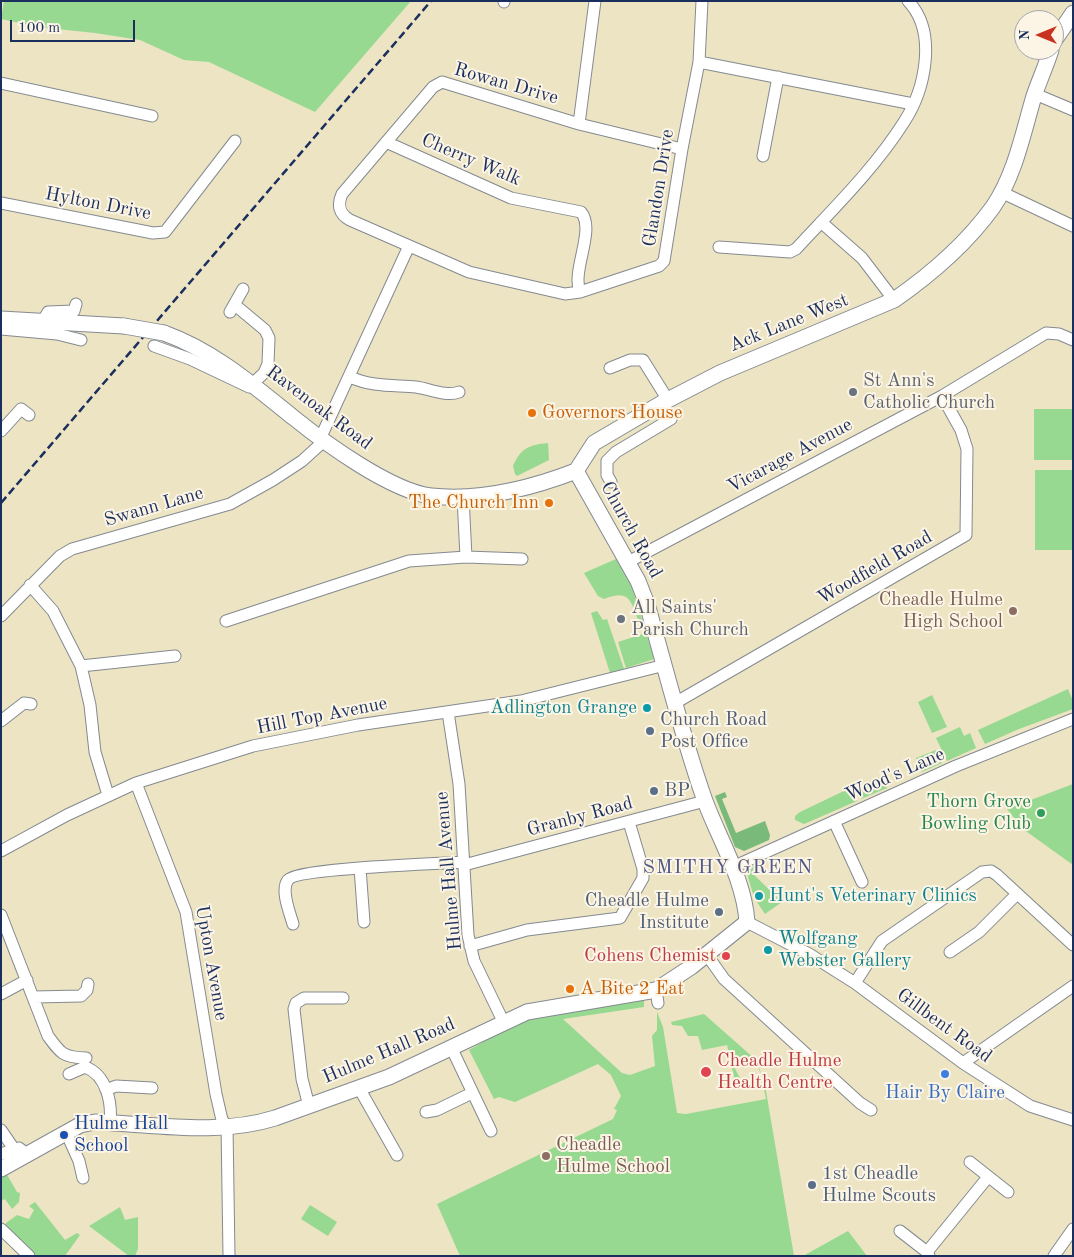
<!DOCTYPE html>
<html>
<head>
<meta charset="utf-8">
<style>
  body { margin:0 }
  #map { position:relative; width:1074px; height:1257px; overflow:hidden; background:#ece4c3; font-family:"Old Standard TT",serif }
  canvas { display:block }
  .frame { position:absolute; inset:0; border:2px solid #1b2f5e; pointer-events:none }
  .north { position:absolute; left:1014px; top:10px; width:50px; height:50px; box-sizing:border-box; background:#fcf5e5; border:1px solid #a2a6af; border-radius:50%; rotate:270deg; font-size:14px; font-weight:700; line-height:20px; text-align:center; color:#1b2f5e }
  .north::after { content:''; display:block; margin:auto; width:18px; height:22px; background:#c8321e; clip-path:polygon(50% 0,100% 100%,50% 72%,0 100%) }
  .scale { position:absolute; left:10px; top:20px; width:125px; height:22px; box-sizing:border-box; border:2px solid #1b2f5e; border-top:0; padding-left:6px; font-size:15px; line-height:18px; white-space:nowrap; color:#1b2f5e; -webkit-text-stroke:4px #fcf5e5; paint-order:stroke }
</style>
</head>
<body>
<div id="map">
<canvas width="1074" height="1257"></canvas>
<div class="frame"></div>
<div class="north">N</div>
<div class="scale">100 m</div>
</div>
<script>
const c = document.querySelector('canvas').getContext('2d');
c.lineJoin = 'round';
function paint(path, color) { c.fillStyle = color; c.fill(path, 'evenodd'); }
function strokePath(path, color, width, dash) { c.strokeStyle = color; c.lineWidth = width; c.lineCap = dash ? 'butt' : 'round'; c.setLineDash(dash || []); c.stroke(path); }
function drawText(font, color, halo, rows, align = 'center') {
  c.font = font + ' "Old Standard TT",serif'; c.lineWidth = 4; c.setLineDash([]); c.textBaseline = 'middle'; c.strokeStyle = halo; c.fillStyle = color; for (const [text, x, y, turn = 0] of rows) {
    c.save(); c.translate(x, y); c.rotate((+turn || 0) * Math.PI / 180); c.textAlign = isNaN(turn) ? turn : align; if (halo) c.strokeText(text, 0, 0); c.fillText(text, 0, 0); c.restore();
  }
}
const green = new Path2D(`
  M4,1H411L315,112L209,62L184,60L140,40L95,33L38,27L1,19Z
  M1034,409H1073V460H1034Z
  M548,443L549,460L517,476L515,474L513,466C521,448 529,445 548,443Z
  M1035,470H1073V550H1035Z
  M616,559L632,587L642,620H638C630,598 628,590 604,599L598,596L584,573Z
  M597,611L603,620L607,619L624,669L610,673L591,613Z
  M646,633L654,659L626,668L618,642Z
  M1068,689L1073,701V709L1019,729L985,744L978,730Z
  M932,695L947,727L932,733L918,702Z
  M960,727L964,736L970,733L976,748L947,761L936,738Z
  M936,750L942,763L922,772L916,758Z
  M882,776L887,788L861,799L856,788Z
  M1073,784V865L1023,829L1007,809Z
  M846,790L852,792L857,801L804,824L795,820V816L800,812Z
  M754,865L753,874L782,902L765,914L757,902L765,899L761,891L753,894L748,877L749,868Z
  M644,998V1007L563,1019L622,1073L630,1075L655,1066L652,1036L657,1030V1012L663,1027L677,1113L686,1114L766,1099L760,1070L753,1059L740,1061L733,1065L741,1080L735,1081L727,1045L702,1050L698,1036H688L682,1026L672,1025L671,1022L704,1014L755,1059L765,1085L794,1256H460L437,1204L613,1119L617,1110L614,1109L621,1096L611,1075L598,1064L515,1102L499,1097L494,1099L469,1050L526,1018Z
  M6,1173L17,1192L20,1193L19,1202L12,1209L5,1199L1,1201V1175Z
  M35,1202L65,1240L77,1233L80,1235L65,1256H34L5,1228L6,1223L17,1215L29,1219L34,1210L29,1206Z
  M310,1205L337,1222L328,1236L301,1219Z
  M120,1207L125,1220L138,1217V1249L135,1256H129L89,1226Z
  M848,1231L867,1256H803Z`);
const forest = new Path2D(`
  M725,792L727,797L722,799L736,833L765,821L770,835L769,840L744,851L735,847L715,796Z`);
const minor = new Path2D(`
  M504,2V1
  M699,62L913,104
  M1,83L152,116
  M1035,94L1073,110
  M579,124L595,1
  M386,142L511,198L581,212C596,230 571,271 580,292
  M682,149L579,124L442,82L433,87L342,194C337,205 339,214 350,220L469,272L565,294L580,292L659,266L664,261L682,149L699,62L702,1
  M763,156L778,77
  M1001,192L1073,226
  M1,203L153,233L165,232L235,141
  M821,222L862,258L894,300
  M719,247L790,252L796,249C833,209 875,168 904,122C925,90 938,32 908,1
  M230,312L243,289
  M42,322L48,312L74,311L76,304
  M1,329L57,334L81,340
  M154,346L190,359L249,387L264,373L268,364L269,338L265,330L235,305
  M610,368L630,360H643L668,400
  M350,377C372,387 394,385 416,387C430,389 446,397 459,392
  M1,431L21,409L29,415
  M320,439L409,246
  M611,482L607,475V461L616,452L671,419L662,403
  M466,557L522,559
  M628,562L942,396L1046,333L1059,334L1073,340
  M30,585L53,611L81,666L90,705L95,752L108,795
  M1,616L60,556L72,549L230,504L273,480L302,461L324,441
  M226,621L409,561L466,557L463,497
  M81,666L175,656
  M675,703L966,535L967,449L961,430L942,396
  M448,712L459,784L468,935L474,961L503,1021
  M1,721L24,703L31,704
  M136,783L186,912L216,1094L222,1120L227,1126L229,1256
  M834,821L862,882
  M1,851L67,815L136,783L253,746L358,725L521,701L665,665
  M464,865L705,801
  M733,867L956,766L1073,719
  M360,868L364,922
  M1,915L48,1036C61,1054 63,1057 86,1058
  M747,922L809,954L855,983L963,1063L1030,1106L1073,1120
  M293,924C290,913 280,890 288,880C297,868 440,864 463,862
  M470,946L527,930L620,918L643,878V869L629,822
  M950,952L979,932L1017,894
  M707,955L724,979L860,1103L871,1110
  M855,983L882,941L982,872L991,871L997,875L1073,945
  M656,990L658,1003
  M1,994L27,980
  M34,997L81,996L87,990L88,984
  M451,1047L491,1131
  M963,1063L1073,986
  M69,1074L85,1067C107,1075 112,1103 110,1123
  M359,1088L397,1155
  M106,1090L116,1086L152,1088
  M309,1106L302,1079L294,1009L296,1003L304,998H343
  M426,1112L437,1110L472,1093
  M1,1130L14,1149
  M66,1132L79,1161L83,1178
  M1,1154L19,1148L28,1155
  M970,1162L1008,1192
  M1,1229L29,1256
  M900,1231L927,1252
  M929,1256L927,1252L988,1177
  M1054,1256L1073,1229`);
const major = new Path2D(`
  M1054,41L1073,13
  M1,319L124,326
  M164,333C214,351 253,385 294,418C325,443 391,491 431,496C479,501 532,488 576,471
  M576,471L594,443L662,403L720,373L894,300C930,275 967,243 993,207C1015,175 1023,133 1034,96C1039,81 1046,66 1051,50
  M1,1169L80,1125L95,1122C154,1124 218,1136 275,1118L389,1077L527,1012L656,990L691,967L747,922C744,879 720,841 705,801C682,736 666,670 647,604L638,581L576,471`);
const rail = new Path2D(`
  M1,503L431,1`);
const majorBridge = new Path2D(`
  M124,326L164,333`);
const markers = [
  [853,392,5,"#6b7280"],
  [532,413,5,"#e8710a"],
  [549,503,5,"#e8710a"],
  [1013,611,5,"#8d6e63"],
  [621,619,5,"#6b7280"],
  [647,708,5,"#0f9aa8"],
  [650,731,5,"#5c6f8a"],
  [654,791,5,"#5c6f8a"],
  [1041,813,5,"#2e9e5b"],
  [759,896,5,"#0f9aa8"],
  [719,912,5,"#5c6f8a"],
  [768,950,5,"#0f9aa8"],
  [726,956,5,"#e0444e"],
  [570,989,5,"#e8710a"],
  [706,1072,6,"#e0444e"],
  [945,1074,5,"#3f7fe0"],
  [64,1135,5,"#1a4fb4"],
  [546,1156,5,"#8d6e63"],
  [812,1185,5,"#5c6f8a"]
];
const streetNames = [
  ["Rowan Drive",506,84,16],
  ["Cherry Walk",471,160,23],
  ["Glandon Drive",659,188,-81],
  ["Hylton Drive",98,204,11],
  ["Ack Lane West",789,323,-22],
  ["Ravenoak Road",319,408,37],
  ["Vicarage Avenue",790,456,-28],
  ["Swann Lane",154,507,-16],
  ["Church Road",631,530,61],
  ["Woodfield Road",875,568,-30],
  ["Hill Top Avenue",322,716,-11],
  ["Wood's Lane",895,775,-24],
  ["Granby Road",580,817,-15],
  ["Hulme Hall Avenue",449,871,-95],
  ["Upton Avenue",211,963,80],
  ["Gillbent Road",944,1026,36],
  ["Hulme Hall Road",389,1051,-23]
];
const worshipNames = [
  ["St Ann's",863,381],
  ["Catholic Church",863,403],
  ["All Saints'",631,608],
  ["Parish Church",631,630]
];
const foodNames = [
  ["Governors House",542,413],
  ["The Church Inn",539,503,"right"],
  ["A Bite 2 Eat",580,989]
];
const educationNames = [
  ["Cheadle Hulme",1003,600],
  ["High School",1003,622],
  ["Cheadle",556,1145,"left"],
  ["Hulme School",556,1167,"left"]
];
const cultureNames = [
  ["Adlington Grange",637,708,"right"],
  ["Hunt's Veterinary Clinics",769,896],
  ["Wolfgang",778,939],
  ["Webster Gallery",778,961]
];
const serviceNames = [
  ["Church Road",660,720],
  ["Post Office",660,742],
  ["BP",664,791],
  ["Cheadle Hulme",709,901,"right"],
  ["Institute",709,923,"right"],
  ["1st Cheadle",822,1174],
  ["Hulme Scouts",822,1196]
];
const leisureNames = [
  ["Thorn Grove",1031,802],
  ["Bowling Club",1031,824]
];
const healthNames = [
  ["Cohens Chemist",716,956],
  ["Cheadle Hulme",717,1061,"left"],
  ["Health Centre",717,1083,"left"]
];
const shopNames = [
  ["Hair By Claire",945,1093]
];
const transitNames = [
  ["Hulme Hall",74,1124],
  ["School",74,1146]
];
const neighbourhoodNames = [
  ["SMITHY GREEN",728,868]
];
paint(green, '#97d990');
paint(forest, '#79b97a');
strokePath(minor, '#848a90', 13);
strokePath(major, '#848a90', 17);
strokePath(minor, '#fff', 11);
strokePath(major, '#fff', 15);
strokePath(rail, '#1b2f5e', 2.5, [8, 4]);
strokePath(majorBridge, '#848a90', 17, []);
strokePath(majorBridge, '#fff', 15);
for (const [x, y, r, color] of markers) { const dot = new Path2D(); dot.arc(x, y, r, 0, 2 * Math.PI); c.fillStyle = color; c.fill(dot); strokePath(dot, '#fcf5e5', 2); }
drawText('19px', '#1b2f5e', '#fcf5e5', streetNames);
drawText('19px', '#5b616d', '#fcf5e5', worshipNames, 'left');
drawText('19px', '#c56008', '#fcf5e5', foodNames, 'left');
drawText('19px', '#785e54', '#fcf5e5', educationNames, 'right');
drawText('19px', '#0d838f', '#fcf5e5', cultureNames, 'left');
drawText('19px', '#4e5e75', '#fcf5e5', serviceNames, 'left');
drawText('19px', '#27864d', '#fcf5e5', leisureNames, 'right');
drawText('19px', '#be3a42', '#fcf5e5', healthNames, 'right');
drawText('19px', '#366cbe', '#fcf5e5', shopNames);
drawText('19px', '#164399', '#fcf5e5', transitNames, 'left');
c.letterSpacing = '1px';
drawText('20px', '#515986', '#fcf5e5', neighbourhoodNames);
c.letterSpacing = '0px';
</script>
</body>
</html>
